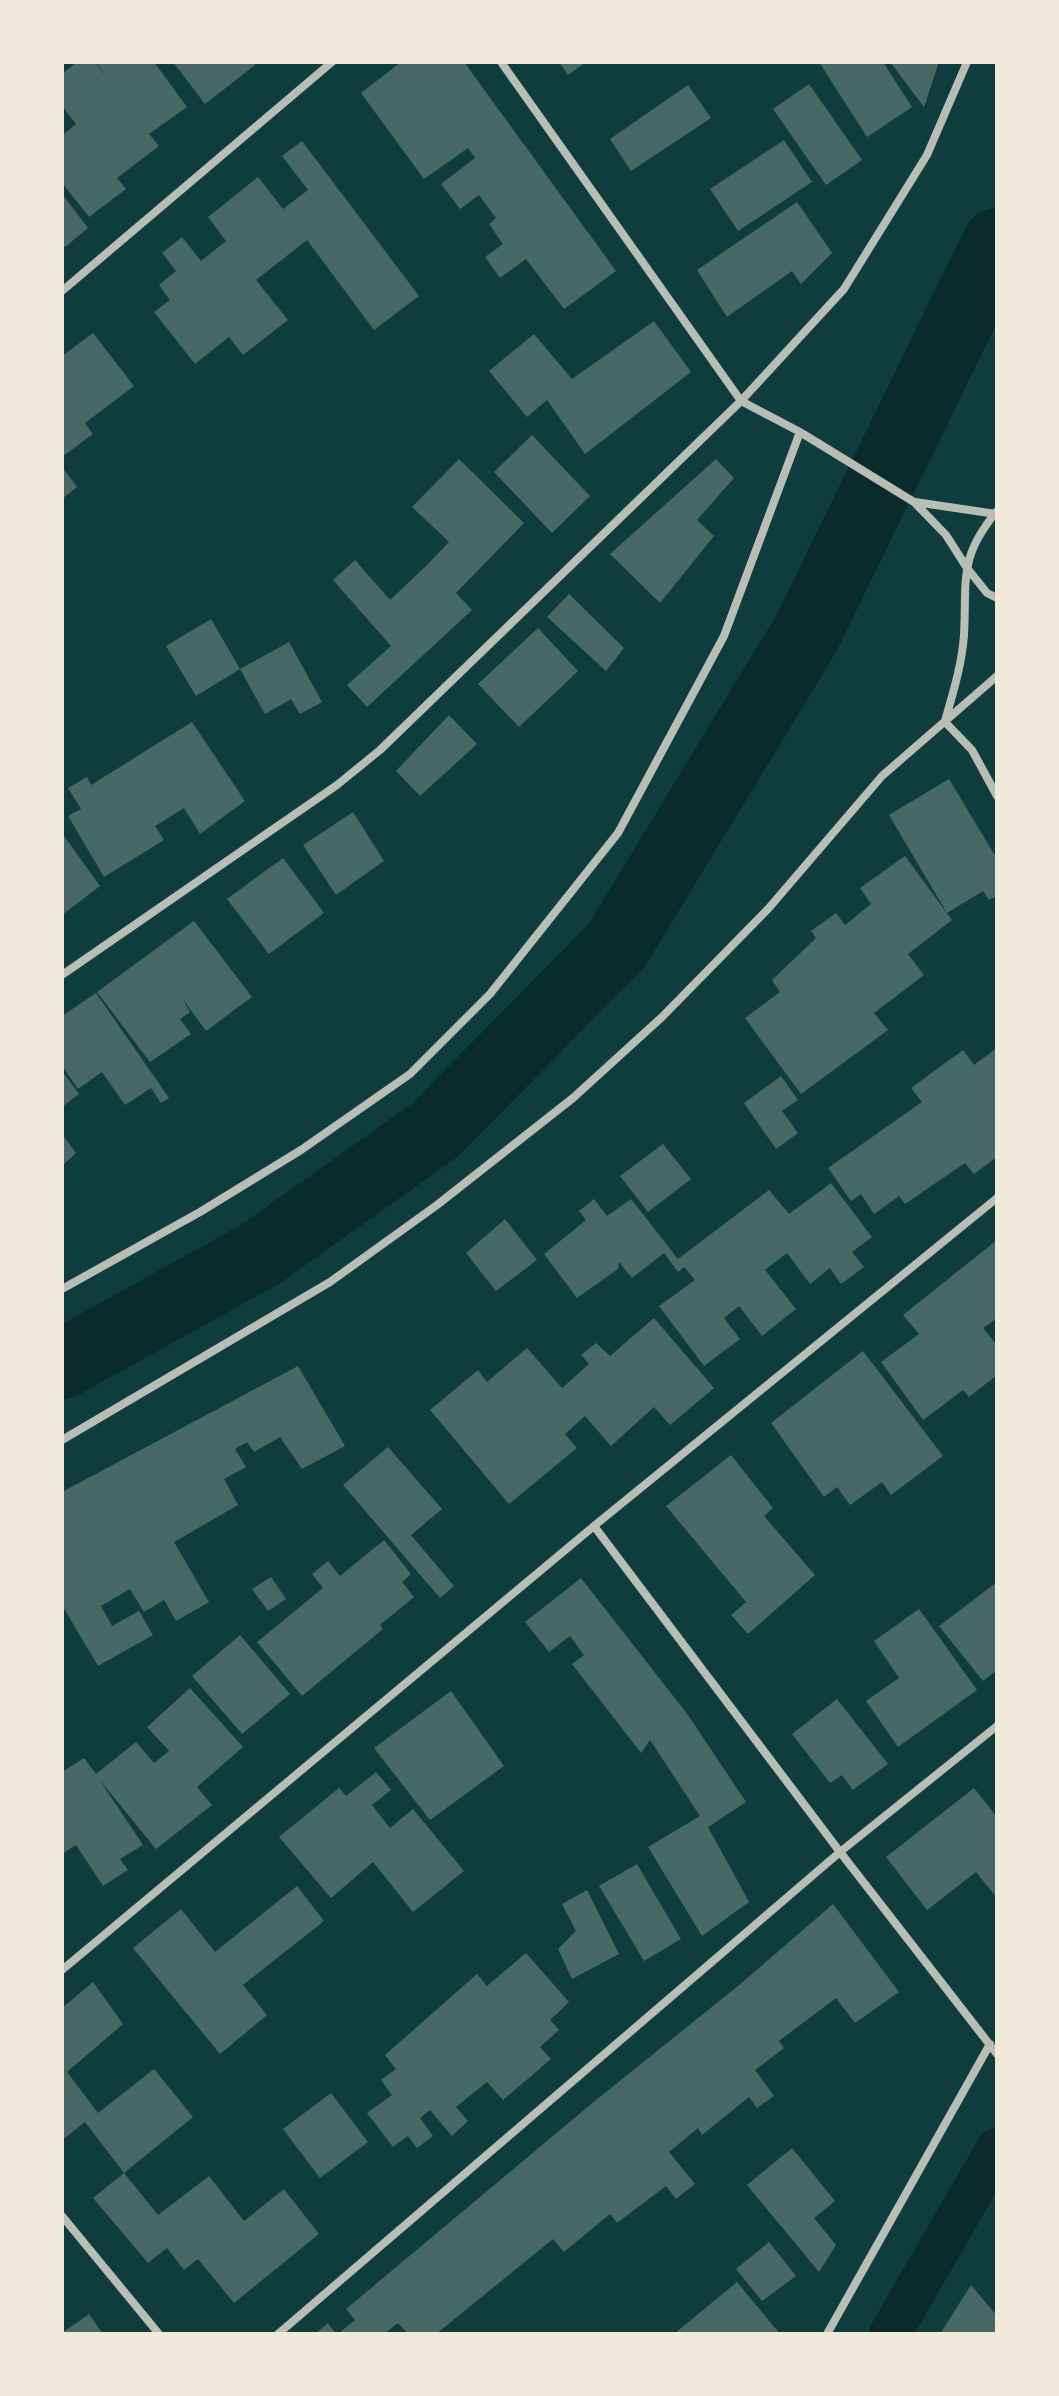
<!DOCTYPE html>
<html>
<head>
<meta charset="utf-8">
<style>
  body { margin:0 }
  #map { position:relative; width:1059px; height:2396px; overflow:hidden; background:#0f3d3e; font-family:"Titillium Web",sans-serif }
  canvas { display:block }
  .frame { position:absolute; inset:0; border:64px solid #f1e9da; pointer-events:none }
</style>
</head>
<body>
<div id="map">
<canvas width="1059" height="2396"></canvas>
<div class="frame"></div>
</div>
<script>
const c = document.querySelector('canvas').getContext('2d');
c.lineJoin = 'round';
function strokePath(path, color, width, dash) { c.strokeStyle = color; c.lineWidth = width; c.lineCap = dash ? 'butt' : 'round'; c.setLineDash(dash || []); c.stroke(path); }
function paint(path, color) { c.fillStyle = color; c.fill(path, 'evenodd'); }
const canal = new Path2D(`
  M890,2334L997,2149`);
const river = new Path2D(`
  M62,1364L259,1255L435,1130L617,945L806,634L997,243`);
const building = new Path2D(`
  M77,62H95L108,80L96,62H154L187,107L149,134L159,146L117,178L126,189L89,217L62,183V136L76,124L62,106V74Z
  M173,62H253L255,65L205,104Z
  M401,62H464L616,271L564,309L526,259L500,278L485,257L503,244L489,224L496,218L479,195L460,209L441,184L475,158L468,148L424,179L361,93Z
  M559,62H586L568,75Z
  M819,62H883L912,107L867,137Z
  M890,62H939L924,107Z
  M809,84L862,160L826,185L773,109Z
  M688,85L711,118L631,171L610,139Z
  M784,140L812,182L738,231L710,189Z
  M302,141L419,296L374,330L307,240L256,280L288,320L243,355L229,337L195,364L154,312L170,300L159,285L176,271L162,253L182,237L201,261L226,241L208,217L258,177L283,209L308,190L282,156Z
  M62,194L88,228L65,247L62,243Z
  M797,202L832,253L801,284L792,271L727,317L697,270Z
  M654,321L691,372L585,454L547,400L527,417L489,371L534,334L572,379Z
  M93,333L134,386L85,423L93,434L62,457V356Z
  M532,435L590,496L552,533L494,472Z
  M459,459L524,523L456,593L472,610L367,707L347,685L391,646L333,580L355,560L390,600L428,564L449,542L412,507Z
  M716,459L734,478L697,520L714,536L660,603L610,554Z
  M62,467L77,487L62,499Z
  M569,594L624,648L606,671L547,617Z
  M211,619L240,669L196,696L166,646Z
  M538,628L578,671L519,727L478,684Z
  M289,642L322,702L300,714L291,699L265,714L240,669Z
  M449,715L477,744L420,796L396,771Z
  M192,722L245,801L200,834L184,808L155,826L164,840L104,877L68,816L81,809L68,788L87,777L91,785Z
  M949,779L997,859V896L989,900L983,891L947,913L889,815Z
  M353,812L384,861L336,895L303,845Z
  M62,833L100,886L62,915Z
  M905,856L952,920L908,954L924,975L874,1013L888,1030L801,1094L745,1018L780,992L772,980L816,938L811,931L836,913L845,925L871,904L860,888Z
  M283,858L324,913L269,954L227,899Z
  M194,921L252,997L206,1031L182,998L190,1012L180,1019L191,1034L150,1062L97,992Z
  M96,993L169,1098L161,1103L151,1088L125,1105L102,1072L78,1089L62,1066V1016Z
  M997,1048V1157L974,1174L965,1163L905,1204L899,1196L874,1214L861,1194L851,1201L828,1168L922,1102L911,1088L963,1050L974,1065Z
  M62,1071L79,1094L62,1107Z
  M781,1076L798,1100L782,1111L798,1133L776,1149L744,1103Z
  M62,1134L76,1153L62,1166Z
  M663,1144L691,1179L648,1212L620,1176Z
  M831,1183L872,1237L852,1252L864,1267L841,1284L830,1268L810,1284L787,1253L765,1270L796,1309L762,1336L739,1306L724,1318L740,1339L704,1366L659,1306L695,1280L684,1267L678,1272L664,1253L632,1278L619,1262L618,1269L577,1298L544,1254L586,1220L579,1211L594,1199L607,1216L631,1199L678,1259L769,1190L789,1214Z
  M505,1219L537,1260L496,1291L466,1253Z
  M997,1240V1318L983,1328L997,1345V1375L969,1397L963,1390L923,1420L881,1362L919,1334L903,1315Z
  M654,1318L714,1388L670,1425L654,1407L611,1446L585,1416L565,1434L577,1448L509,1504L430,1410L478,1370L487,1382L527,1348L562,1388L589,1364L581,1355L596,1343L610,1356Z
  M863,1351L943,1456L891,1495L882,1482L850,1505L837,1487L824,1497L771,1423Z
  M298,1366L345,1446L302,1469L280,1437L254,1452L247,1442L235,1449L246,1467L224,1479L238,1505L174,1542L209,1602L176,1621L164,1600L144,1612L130,1589L101,1606L112,1626L139,1611L153,1635L98,1666L62,1605V1492Z
  M388,1447L442,1509L411,1535L454,1586L440,1598L343,1485Z
  M731,1455L773,1508L764,1516L815,1575L748,1634L731,1615L746,1602L666,1506Z
  M384,1540L411,1574L402,1582L414,1597L380,1625L383,1629L302,1696L257,1642L323,1588L312,1574L328,1561L340,1576Z
  M271,1577L286,1599L268,1611L252,1589Z
  M581,1578L688,1715L746,1802L708,1827L749,1902L702,1936L648,1847L700,1816L650,1740L641,1753L572,1664L584,1655L570,1636L549,1652L525,1622Z
  M997,1582V1670L983,1681L939,1626Z
  M919,1609L977,1690L898,1747L866,1701L899,1678L874,1641Z
  M240,1635L290,1694L242,1734L192,1676Z
  M190,1688L243,1747L197,1787L212,1805L156,1849L99,1779L143,1845L120,1859L128,1870L103,1886L76,1845L62,1854V1772L84,1758L96,1774L136,1742L154,1763L169,1751L147,1727Z
  M451,1691L504,1766L430,1820L374,1748Z
  M837,1699L888,1764L853,1790L842,1775L830,1783L792,1734Z
  M376,1772L391,1790L372,1805L390,1828L413,1809L464,1871L413,1912L373,1862L331,1898L279,1837L339,1788L346,1796Z
  M974,1788L997,1817V1898L976,1872L927,1910L886,1857Z
  M637,1864L681,1939L644,1961L599,1886Z
  M297,1886L324,1921L243,1985L267,2015L220,2054L133,1948L181,1909L215,1952Z
  M587,1890L619,1954L572,1979L558,1949L576,1931L562,1904Z
  M833,1904L899,1992L855,2023L836,1998L779,2041L784,2048L755,2070L774,2096L757,2108L749,2097L702,2135L698,2128L669,2152L695,2184L676,2199L666,2186L617,2223L610,2214L564,2252L553,2239L436,2334H408L398,2323L384,2334H338L355,2320L346,2309L596,2100L738,1986Z
  M526,1953L569,2002L550,2020L559,2030L540,2047L551,2059L503,2100L487,2082L456,2107L468,2121L452,2136L430,2110L420,2118L433,2136L417,2148L408,2136L393,2147L367,2113L392,2095L381,2080L396,2069L385,2055L477,1974L487,1986Z
  M93,1982L123,2024L67,2072L98,2113L154,2069L193,2117L124,2173L158,2215L209,2176L244,2221L284,2189L319,2234L234,2303L198,2259L184,2270L167,2248L148,2263L93,2198L124,2173L85,2122L62,2140V2008Z
  M331,2093L368,2142L320,2178L283,2129Z
  M792,2148L835,2201L814,2218L836,2245L819,2272L747,2185Z
  M769,2242L796,2276L762,2301L736,2269Z
  M737,2282L780,2334H674L691,2320Z
  M971,2285L997,2316V2334H940Z
  M89,2314L103,2334H62V2333Z
  M328,2323L336,2334H315Z`);
const minor = new Path2D(`
  M501,62L741,401L800,432L914,502L946,535L967,568L987,593L997,598
  M62,291L332,62
  M915,502L996,514
  M945,721C953,693 962,664 964,635C967,579 958,558 997,511
  M945,722L972,750L997,796
  M62,975L337,785L380,750L741,401L844,289L927,155L967,62
  M62,1289L200,1212L301,1150L410,1074L490,994L618,833L724,636L800,432
  M62,1440L330,1282L437,1205L573,1098L662,1017L768,909L882,776L997,676
  M594,1526L840,1852L997,2054
  M62,1970L594,1526L997,1198
  M62,2216L159,2334
  M278,2334L840,1852L997,1726
  M827,2334L990,2044`);
strokePath(canal, '#0a2a2b', 42);
strokePath(river, '#0a2a2b', 70);
paint(building, '#486865');
strokePath(minor, '#b8beb3', 8);
</script>
</body>
</html>
